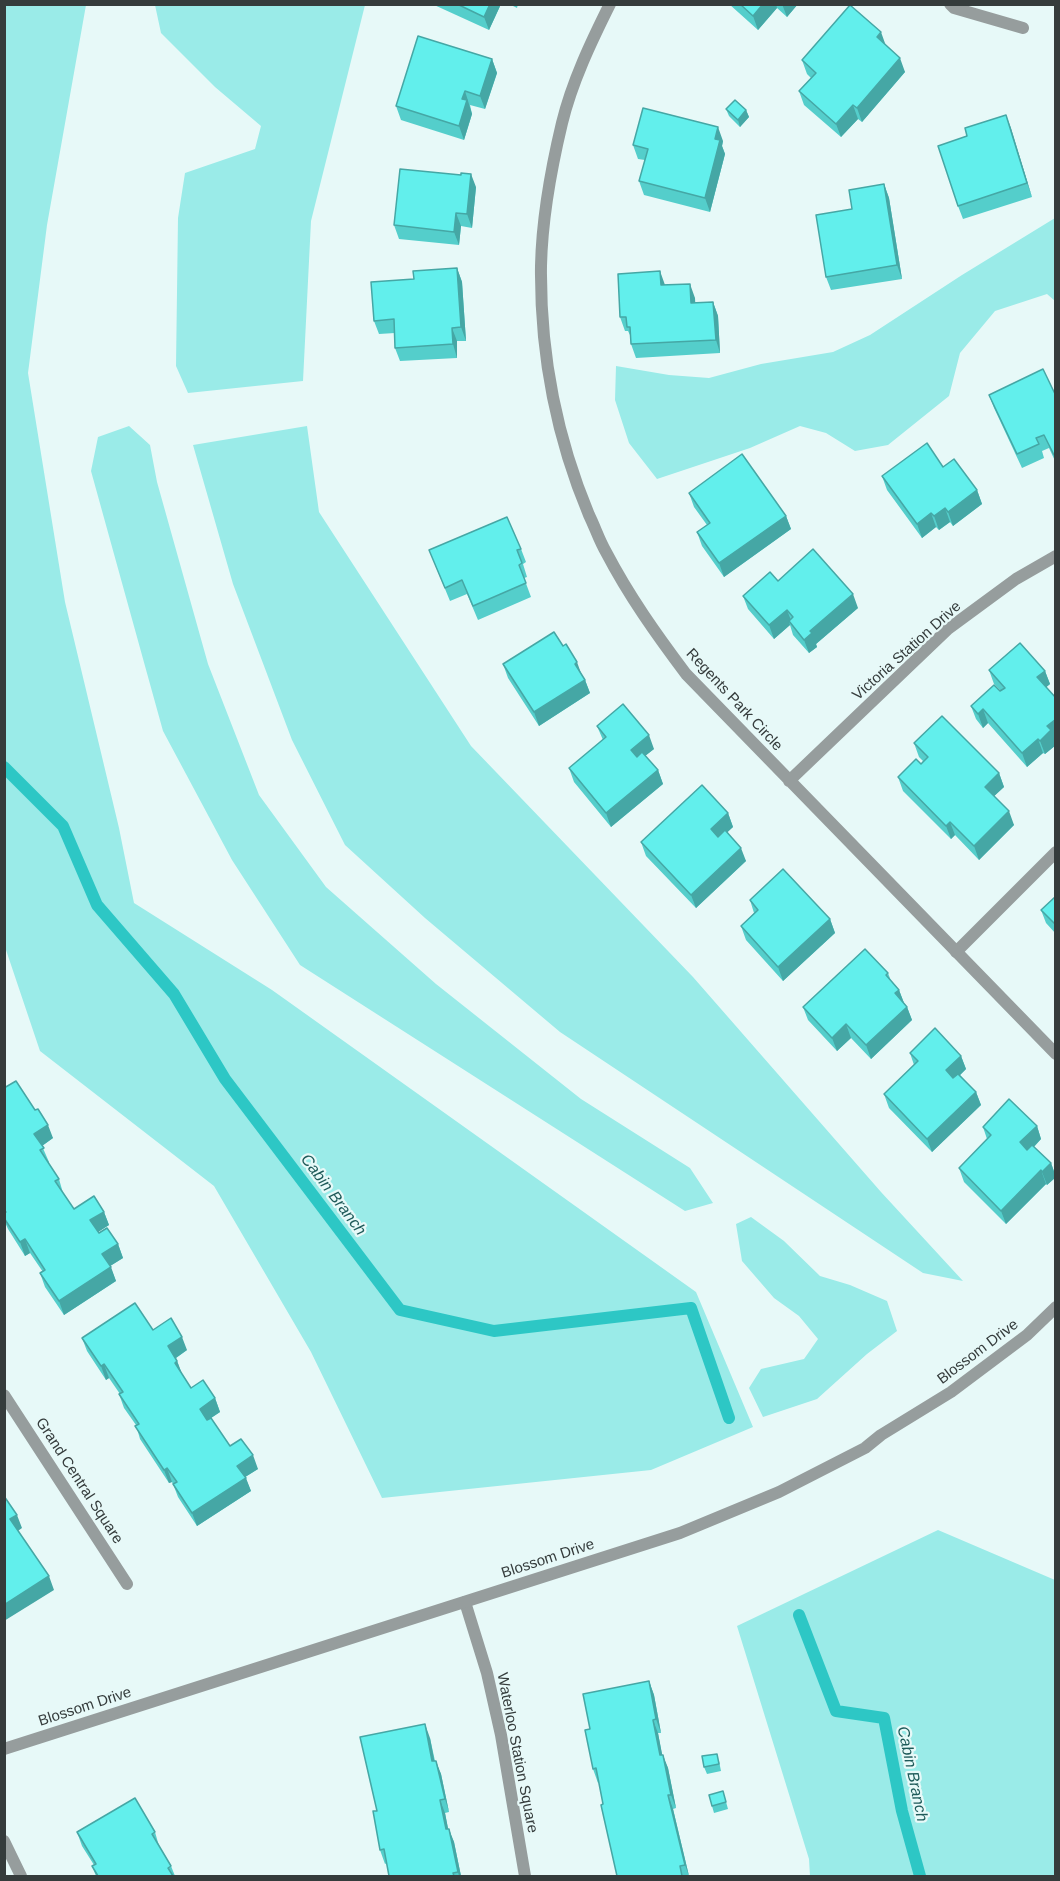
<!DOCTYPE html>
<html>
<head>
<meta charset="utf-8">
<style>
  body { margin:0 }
  #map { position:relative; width:1060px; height:1881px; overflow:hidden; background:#e7f9f8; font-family:Helvetica,sans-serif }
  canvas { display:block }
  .frame { position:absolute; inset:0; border:6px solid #353c3c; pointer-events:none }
</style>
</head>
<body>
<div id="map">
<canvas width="1060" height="1881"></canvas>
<div class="frame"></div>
</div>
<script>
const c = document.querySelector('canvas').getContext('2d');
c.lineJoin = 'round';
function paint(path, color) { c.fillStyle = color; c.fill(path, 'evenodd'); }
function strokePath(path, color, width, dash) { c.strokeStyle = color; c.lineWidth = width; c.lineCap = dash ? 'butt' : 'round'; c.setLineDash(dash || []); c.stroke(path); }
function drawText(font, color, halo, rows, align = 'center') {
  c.font = font + ' Helvetica,sans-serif'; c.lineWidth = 4.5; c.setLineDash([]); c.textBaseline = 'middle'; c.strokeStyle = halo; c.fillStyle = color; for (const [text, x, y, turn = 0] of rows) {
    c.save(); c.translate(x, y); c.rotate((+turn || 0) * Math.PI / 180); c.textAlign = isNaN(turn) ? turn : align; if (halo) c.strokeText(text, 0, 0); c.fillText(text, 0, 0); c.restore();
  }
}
const green = new Path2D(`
  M4,5H86L47,225L28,373L65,602L119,828L134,903L272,990L696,1292L753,1427L651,1470L382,1498L311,1352L214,1186L40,1051L4,944Z
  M155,5H365L311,221L303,381L188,393L176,366L178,218L185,173L255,149L261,126L215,87L161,33Z
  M1055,218V301L1047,294L995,311L960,353L949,396L888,445L855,451L826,433L800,426L750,448L657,479L629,443L615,400L616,366L669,375L709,378L761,364L833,352L870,335L962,275Z
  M129,426L150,445L157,482L208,664L259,795L326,887L436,984L581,1099L690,1168L713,1203L685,1211L300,965L232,860L163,731L91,471L98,437Z
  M307,426L319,512L471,746L693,977L881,1192L963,1281L923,1273L560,1032L425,918L345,845L292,740L233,584L193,445Z
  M751,1217L784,1241L820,1276L850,1285L887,1301L897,1331L867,1354L817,1399L763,1417L749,1388L761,1369L804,1359L818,1339L799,1316L774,1298L742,1261L736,1224Z
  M938,1530L1055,1580V1876H810L809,1859L737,1626Z`);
const stream = new Path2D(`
  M4,767L63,826L97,905L174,994L225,1079L400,1310L494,1331L691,1308L729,1418
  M799,1615L836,1711L884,1718L902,1811L920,1876`);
const service = new Path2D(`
  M956,952L1056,852`);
const minor = new Path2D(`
  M610,4C591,42 572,82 562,123C551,169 542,218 541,266C540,352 556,436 589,515C595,527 599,540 606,552C629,596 656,634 686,674L1056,1054
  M950,4L954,8L1023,28
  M789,781L948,629L1016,579L1056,556
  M4,1395L127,1584
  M465,1602L487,1673L501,1735L525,1876
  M4,1841L21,1876`);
const tertiary = new Path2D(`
  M4,1749L680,1533L779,1492L865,1448L881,1435L951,1392L1027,1335L1056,1307`);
const wall = new Path2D(`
  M432,4H501L489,30Z
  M509,4H518L517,8Z
  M729,4H798L787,17L777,8L758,30Z
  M886,46L905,72L862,122L858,119L841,137L804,105L799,91L811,78L807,74L802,60Z
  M492,59L497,73L485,109L470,105L472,114L464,140L401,120L396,106Z
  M726,109L746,110L749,117L740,127L729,116Z
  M1006,115L1032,197L963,219L958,206L967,136Z
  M723,141L722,146L725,154L710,212L644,195L639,181L645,160L638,159L633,145Z
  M884,184L889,198L902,279L831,290L826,277L852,209Z
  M476,187L472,228L461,226L459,245L399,239L394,225Z
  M457,268L462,282L466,341H457V358L400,361L395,348V333L379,334L374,321L414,279Z
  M665,285L695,298V303L713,302L718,316L720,353L636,358L631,344V337L628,331H625L620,317Z
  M989,395L1056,396V463L1049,448L1042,451L1044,458L1022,468L994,408Z
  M943,467L977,490L982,504L953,526L950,522L939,530L936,527L922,538L887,490L882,476Z
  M689,493L786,516L791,529L724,577L702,546L697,532L707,525L694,507Z
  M521,549L526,562L523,564L527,577L524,578L531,597L478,620L467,594L450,601L429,550Z
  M778,581L858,608L816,644L817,647L809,653L793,635L790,625L774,639L748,609L743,596Z
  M503,664L582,675L585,680L590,693L539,726L508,678Z
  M989,670L1045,671L1050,684L1046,687L1056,698V737L1054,738L1056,745L1045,754L1043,753L1027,767L988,723L983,728L976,719L971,706L1001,691L994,684Z
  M597,726L654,749L645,756L658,770L663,784L611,827L574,782L569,768L603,740Z
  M914,743L999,773L1004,787L994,796L1014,825L979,860L955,835L951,839L903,791L898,777L921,764L923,761L919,757Z
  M728,813L733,827L727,832L746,861L696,908L646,856L641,842Z
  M1056,896V934L1046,923L1041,910Z
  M750,900L830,919L835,933L783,981L746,940L741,926L754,913Z
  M888,973L891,981L899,990L904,1003L907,1007L912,1020L871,1059L851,1038L837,1051L808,1020L803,1007Z
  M910,1053L961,1056L966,1069L960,1075L976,1092L981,1105L932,1152L889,1108L884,1094L914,1065Z
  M4,1088L53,1138L42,1146L49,1162H48L59,1179L63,1193L74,1209L104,1212L109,1225L98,1232L118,1244L123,1258L110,1266L116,1281L64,1315L45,1287L40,1273L43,1272L30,1253L25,1256L8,1229L4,1220Z
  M1037,1126L1041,1139L1034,1147L1051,1163L1056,1177L1047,1185L1046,1184L1006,1224L964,1182L959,1168L987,1139L983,1127Z
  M82,1338L187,1350L176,1358L182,1374L191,1388L215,1398L220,1412L211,1418L230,1446L258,1469L245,1477L251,1491L197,1526L178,1497L173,1484L172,1482L169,1483L140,1439L136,1425L124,1408L119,1394H120L109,1378L106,1380L87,1351Z
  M649,1681L654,1695L661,1733H658L662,1755L668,1768L676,1808L673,1809L689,1876H617L599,1782L598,1783L593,1769L590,1729Z
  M430,1738L435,1761L441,1774L449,1812L445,1813L448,1829L454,1842L461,1876H389L387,1863L385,1864L380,1850L377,1811Z
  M719,1761L721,1771L707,1774L704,1767Z
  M723,1791L728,1809L714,1813L712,1806Z
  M77,1832H155L159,1846L171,1866L175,1876H96L92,1866L94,1865L82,1846Z`);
const shadedWall = new Path2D(`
  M490,4H501L489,30L484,17Z
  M763,4H776L777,8L758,30L753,16Z
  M782,4H798L787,17Z
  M881,32L886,46L877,37Z
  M900,58L905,72L862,122L857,108Z
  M492,59L497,73L485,109L480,96Z
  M465,91L472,114L464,140L459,126L462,99Z
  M853,105L858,119L841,137L836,124Z
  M746,110L749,117L740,127L738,120Z
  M1006,115L1011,128L1032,197L1027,183Z
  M718,127L723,141L722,146L725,154L710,212L705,198L715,139Z
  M471,174L476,187L472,228L467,214Z
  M884,184L889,198L902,279L897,265Z
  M456,213L461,226L459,245L454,232Z
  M457,268L462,282L466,341L461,327Z
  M660,271L665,285H661Z
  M690,284L695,298L696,317L691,303Z
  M713,302L718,316L720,353L716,340Z
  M452,328L457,341V358L453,344Z
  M977,490L982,504L953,526L948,512Z
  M945,508L950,522L939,530L934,516Z
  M931,513L936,527L922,538L917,524Z
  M786,516L791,529L724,577L719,563Z
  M853,594L858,608L816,644L817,647L809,653L804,640L810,631Z
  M787,610L792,623L789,621L790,625L774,639L769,625Z
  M577,662L582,676L575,664Z
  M1045,671L1050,684L1042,691L1037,677Z
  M585,680L590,693L539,726L534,712Z
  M983,709L988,723L983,728L978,714Z
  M1056,719V737L1054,738L1056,745L1045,754L1040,741L1047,726Z
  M649,735L654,749L636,763L631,750Z
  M1038,739L1043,753L1027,767L1022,753Z
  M658,770L663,784L611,827L606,813Z
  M999,773L1004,787L990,800L985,787Z
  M1009,811L1014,825L979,860L974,846Z
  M728,813L733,827L716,843L711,829Z
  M950,822L955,835L951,839L946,826Z
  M741,848L746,861L696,908L691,895Z
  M830,919L835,933L783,981L778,967Z
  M899,990L904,1003L895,993Z
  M907,1007L912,1020L871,1059L866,1045Z
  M846,1024L851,1038L837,1051L832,1038Z
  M961,1056L966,1069L951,1084L946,1070Z
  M976,1092L981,1105L932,1152L927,1139Z
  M48,1125L53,1138L39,1148L34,1134Z
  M1037,1126L1041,1139L1025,1156L1020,1142Z
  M1051,1163L1056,1177L1047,1185L1042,1172Z
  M1041,1170L1046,1184L1006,1224L1001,1211Z
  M104,1212L109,1225L95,1234L90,1220Z
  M25,1239L30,1253L25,1256L20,1242Z
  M118,1244L123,1258L107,1268L102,1254Z
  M111,1267L116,1281L64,1315L59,1301Z
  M182,1337L187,1350L173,1360L168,1346Z
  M177,1361L182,1374L175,1363Z
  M104,1364L109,1378L106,1380L101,1366Z
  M215,1398L220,1412L205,1422L200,1409Z
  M253,1455L258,1469L242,1479L237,1466Z
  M167,1468L172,1482L169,1483L164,1470Z
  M246,1478L251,1491L197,1526L192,1513Z
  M17,1515L22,1528L15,1533L10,1519Z
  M49,1576L54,1590L4,1621V1605Z
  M649,1681L654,1695L661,1733L656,1719Z
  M653,1720L658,1733L665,1769L660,1755Z
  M425,1724L430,1738L437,1775L432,1761Z
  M663,1755L668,1768L676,1808L671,1795Z
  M436,1761L441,1774L449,1812L445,1799Z
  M668,1795L673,1809L689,1876L685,1865Z
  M440,1800L445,1813L451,1843L446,1829Z
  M449,1829L454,1842L461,1876H459L458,1872Z`);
const building = new Path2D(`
  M457,4H490L484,17Z
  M740,4H763L753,16Z
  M850,5L881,32L877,37L900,58L857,108L853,105L836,124L799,91L816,73L802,60Z
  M418,36L492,59L480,96L465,91L462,99L467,100L459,126L396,106Z
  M735,100L746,110L738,120L726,109Z
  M643,108L718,127L715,139L720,140L705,198L639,181L648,149L633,145Z
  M1006,115L1027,183L958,206L938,146L967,136L965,128Z
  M400,169L461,175V173L471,174L467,214L456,213L454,232L394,225Z
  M884,184L897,265L826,277L816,215L852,209L849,190Z
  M457,268L461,327L452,328L453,344L395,348L394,319L374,321L371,282L414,279L413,271Z
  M660,271L661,285L690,284L691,303L713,302L716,340L631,344L630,327H627L626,317H620L618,274Z
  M1043,369L1056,396V455H1054L1044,435L1036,438L1039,444L1017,454L989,395Z
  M927,443L943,467L954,459L977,490L948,512L945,508L934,516L931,513L917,524L882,476Z
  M742,454L786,516L719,563L697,532L710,523L689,493Z
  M507,517L521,549L517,550L522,563L519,565L526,583L473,606L462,580L445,588L429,550Z
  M813,549L853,594L810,631L812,633L804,640L789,621L793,617L787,610L769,625L743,596L770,572L778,581Z
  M554,632L563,646L566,644L577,662L575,664L585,680L534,712L503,664Z
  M1020,643L1045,671L1037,677L1056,698V719L1047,726L1051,730L1040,741L1038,739L1022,753L983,709L978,714L971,706L994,685L1000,691L1005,688L989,670Z
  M623,704L649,735L631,750L637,757L642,752L658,770L606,813L569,768L606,737L597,726Z
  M942,716L999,773L985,787L1009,811L974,846L950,822L946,826L898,777L916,759L921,764L928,757L914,743Z
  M702,785L728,813L711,829L718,837L725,830L741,848L691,895L641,842Z
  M783,869L830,919L778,967L741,926L758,910L750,900Z
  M1056,896V925L1041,910Z
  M865,949L888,973L886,975L899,990L895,993L907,1007L866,1045L846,1024L832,1038L803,1007Z
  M935,1028L961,1056L946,1070L953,1078L958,1074L976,1092L927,1139L884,1094L918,1061L910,1053Z
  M16,1081L35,1110L38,1109L48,1125L34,1134L44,1148L40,1150L59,1179L55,1181L74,1209L94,1196L104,1212L90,1220L99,1233L107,1228L118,1244L102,1254L111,1267L59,1301L40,1273L45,1270L25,1239L20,1242L4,1218V1214L6,1212L4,1210V1088Z
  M1009,1099L1037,1126L1020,1142L1027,1150L1032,1145L1051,1163L1042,1172L1041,1170L1001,1211L959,1168L991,1135L983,1127Z
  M135,1303L153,1330L171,1318L182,1337L168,1346L177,1361L175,1363L191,1388L203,1380L215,1398L200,1409L207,1420L211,1418L230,1446L241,1439L253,1455L237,1466L246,1478L192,1513L173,1484L177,1482L167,1468L164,1470L135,1426L139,1424L119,1394L123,1392L104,1364L101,1366L82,1338Z
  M4,1496L17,1515L10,1519L49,1576L4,1605Z
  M649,1681L656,1719L653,1720L660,1755H663L671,1795H668L685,1865L680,1866L682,1876H617L601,1805L603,1804L596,1768L593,1769L585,1730L590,1729L583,1694Z
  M425,1724L432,1761H436L445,1799L440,1800L446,1829H449L458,1872L453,1873L454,1876H389L384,1849L380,1850L373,1811H377L360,1737Z
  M717,1754L719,1764L704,1767L702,1756Z
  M723,1791L726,1802L712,1806L709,1795Z
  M135,1798L155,1832L152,1834L171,1866L168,1868L173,1876H98L92,1866L96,1864L77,1832Z`);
const streetNames = [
  ["Victoria Station Drive",907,651,-42],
  ["Regents Park Circle",734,700,47],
  ["Blossom Drive",978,1352,-37],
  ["Grand Central Square",79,1481,57],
  ["Blossom Drive",548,1559,-18],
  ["Blossom Drive",85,1707,-18],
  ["Waterloo Station Square",517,1753,79]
];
const waterNames = [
  ["Cabin Branch",333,1195,53],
  ["Cabin Branch",912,1774,78]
];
paint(green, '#9aebe8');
strokePath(stream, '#2dc7c5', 12);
strokePath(service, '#969d9d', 12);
strokePath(minor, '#969d9d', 12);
strokePath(tertiary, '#969d9d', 12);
paint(wall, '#54cecb');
paint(shadedWall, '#45a7a5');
paint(building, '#62efec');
strokePath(building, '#45a7a5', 1.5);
drawText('15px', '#353c3c', '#e7f9f8', streetNames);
drawText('italic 16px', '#1e5a59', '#e7f9f8', waterNames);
</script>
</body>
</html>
